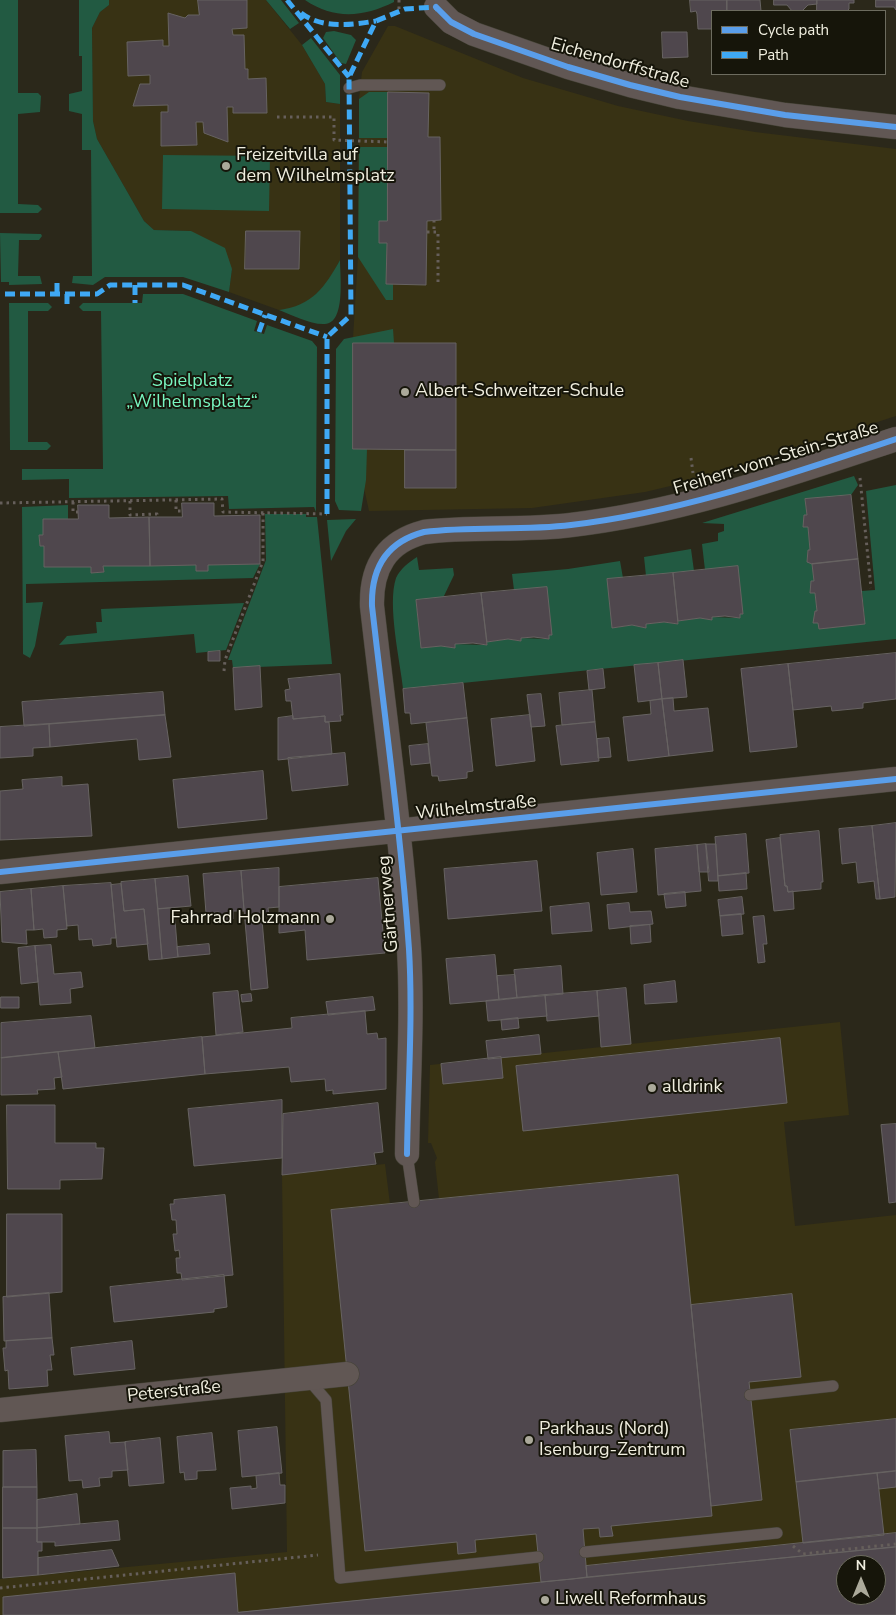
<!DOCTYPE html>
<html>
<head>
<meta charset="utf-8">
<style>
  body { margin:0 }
  #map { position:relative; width:896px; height:1615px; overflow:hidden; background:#2b281a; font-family:"Nunito Sans",sans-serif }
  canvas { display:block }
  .legend { position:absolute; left:711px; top:10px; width:175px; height:65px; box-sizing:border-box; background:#16150a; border:1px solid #6d6c5f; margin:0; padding:6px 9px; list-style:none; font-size:15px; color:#f0eedf }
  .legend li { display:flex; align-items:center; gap:10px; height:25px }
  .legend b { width:25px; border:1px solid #6d6c5f }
  .north { position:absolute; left:836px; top:1555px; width:50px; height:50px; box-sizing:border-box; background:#16150a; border:1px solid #6d6c5f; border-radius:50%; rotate:0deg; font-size:14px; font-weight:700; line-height:20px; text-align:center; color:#f0eedf }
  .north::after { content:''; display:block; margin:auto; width:18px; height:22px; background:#aba99a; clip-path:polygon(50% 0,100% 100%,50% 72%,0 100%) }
</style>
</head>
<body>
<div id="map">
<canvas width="896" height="1615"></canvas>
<ul class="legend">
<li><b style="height:6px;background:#5a9eea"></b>Cycle path</li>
<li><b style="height:6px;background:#3fa9f5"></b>Path</li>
</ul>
<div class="north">N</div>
</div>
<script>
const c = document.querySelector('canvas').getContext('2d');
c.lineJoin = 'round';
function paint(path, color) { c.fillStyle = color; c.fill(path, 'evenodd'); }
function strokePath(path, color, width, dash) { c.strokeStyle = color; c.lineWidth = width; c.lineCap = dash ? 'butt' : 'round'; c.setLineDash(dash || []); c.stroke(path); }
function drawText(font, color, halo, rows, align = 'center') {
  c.font = font + ' "Nunito Sans",sans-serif'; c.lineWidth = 4; c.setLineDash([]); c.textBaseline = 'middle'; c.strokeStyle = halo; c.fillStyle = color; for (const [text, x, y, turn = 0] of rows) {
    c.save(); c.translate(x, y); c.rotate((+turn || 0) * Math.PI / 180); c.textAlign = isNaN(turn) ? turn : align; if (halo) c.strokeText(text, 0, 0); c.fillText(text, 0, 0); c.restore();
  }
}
const built = new Path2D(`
  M109,0H266L302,45L325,84L326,102L340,104V260L328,282L312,298L296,308L279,310L229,292L232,269L191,231L154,230L144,221L97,139L93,121L92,28L100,12L109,5Z
  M388,26H395L523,78L618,106L688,121L755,132L896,149V416L704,478L645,492L532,508L369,511L356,451L352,450L353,338L358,257L359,99L362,72Z
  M840,1022L849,1115L784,1122L795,1226L896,1215V1615H0V1579L287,1552L282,1175L385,1164L390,1204L439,1199L435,1162L437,1158L431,1143H428L430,1065ZM846,1565H876V1595H846Z`);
const green = new Path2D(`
  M0,0H18V93H38L41,96L40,112L18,114V204L38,205L42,209L38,213H0Z
  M79,0H109V5L100,12L92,28L93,121L97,139L144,221L154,230L191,231L225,248L232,269L229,292L183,277H105L93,285L72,283L73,276H92L91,150H82V114L69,111V94L82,91V56H79Z
  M266,0H281L299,23L290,29Z
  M305,0H394V2C364,17 334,20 305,0Z
  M334,31L351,35L356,40L346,64L341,63L323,38L326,32Z
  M311,38L340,75V104L326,102L325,84L302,45Z
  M369,92H388V138H359V99Z
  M359,147H388L387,221H379V243H387L386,284H393V300H386L358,257Z
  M163,155L270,156L269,211L162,209Z
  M0,233L41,234L42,236L39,240H19L18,276H40L42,284L9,285V282H1Z
  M340,260C340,275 346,323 325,324C311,325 292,315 279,310C312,306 325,287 340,260Z
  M143,294H183L257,321L254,331L264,334L267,325L312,341L317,347L316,512L314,507L229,509L228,496L69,498V479L22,480V469H103L101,311H83L79,307L83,303H142Z
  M9,303H48L52,307L48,311H28V442H47L51,446L47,450H10Z
  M393,329L394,343L353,344V449H367L366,480L361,511L339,510L335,501L336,349L344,339Z
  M854,476L858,485L851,495L805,500L807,515H804V527H808L810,550H808L807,561L812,562L814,581H811V593H815L817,611H815L814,623H818L819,629L865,623L862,591L875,590L866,491L896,485V639L403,689C400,661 387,605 396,578C400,569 409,562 417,557L419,570L453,568L454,575L443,598L416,600L421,648L441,646L455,648V644L486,645L487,642L508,639L520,641L521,638L549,639V635L514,590L512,574L568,569L620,561L623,578L613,628L632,625L646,628V624L664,622L678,624V621L700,618L712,620V617L740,618V614H743L705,570L702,544L718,541V533L724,531V524L702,523Z
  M68,505V519H43V535H39L40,546H44V567H91V573L104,572L103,566L196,565V571H208V565L260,564L253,578L26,584V603L43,602L35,646L30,658L23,654L22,507Z
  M265,514H306V517H317L332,664L233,668L232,660H228L266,560Z
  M356,519L346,531L331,561L327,520Z
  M691,549L694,571L646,576L644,557Z
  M244,603L226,650L196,653L194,634L59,645L67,636L97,633L96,622H102L101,609Z`);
const building = new Path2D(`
  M198,0H247V28L232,29L233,35H244L245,69H248V79L266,78L267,113H233V107H227L228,142L204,133L203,122H196L197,145L161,146V112H168V105L133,106L140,84H150V75L128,76L127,42L163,40V46H169L168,13L185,18L188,15H199Z
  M690,0H727V11H712V36V29H698L697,14L696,11L691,12Z
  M727,0H760L761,11H727Z
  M774,0H817V4L808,5L802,11H792L787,5H774Z
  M817,0H854V3H849V9L847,11H817Z
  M876,0H896V10L894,7H876Z
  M662,32H687L688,57L663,58Z
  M388,92L429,93L428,137H440L441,220L427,221L426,285L386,284L387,243H379V221H387Z
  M246,231H300L299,269H245Z
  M353,343H456V450L353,449Z
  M405,450H456V488H405Z
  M851,495L858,559L812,564L807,562L808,550H810L808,527H803L804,515H807L805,499Z
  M182,503H214V516L260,515V564L208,565V571H196V565L150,566L149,517H182Z
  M78,505H109V518L149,517L150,566H103L104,572L91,573V567H44V546H40L39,535H43V519H78Z
  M858,559L865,624L819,629L818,623H813L815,611H817L815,593H810L811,581H814L812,564Z
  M738,566L743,614H740V618L725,616L712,617V620L700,618L678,621L673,573Z
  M673,573L678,624L664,622L646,624V628L632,625L612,628L607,579Z
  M547,587L552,635H549V639L534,637L521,638V641L508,639L487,642L481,593Z
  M481,593L487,645L473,643L455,644V648L441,646L421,648L416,600Z
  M220,651V661H208V652Z
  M896,653V699L863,703V708L832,711L831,706L793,710L788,664Z
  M683,660L687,697L662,699L658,663Z
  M658,663L662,699L638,702L634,665Z
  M788,664L797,747L750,752L741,669Z
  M260,666L262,707L235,710L233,668Z
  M603,669L605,688L589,690L587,671Z
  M340,674L343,715H340L341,721L325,722V716L293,719L291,701H286L285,690L290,689L288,679Z
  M463,683L467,718L411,724L410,713H405L403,689Z
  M592,690L595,722L562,725L559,693Z
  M163,692L165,715L24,726L22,702Z
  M541,694L545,726L531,727L527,695Z
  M673,698L674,711L708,708L713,751L669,756L662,699Z
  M662,699L669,756L628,761L623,717L651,714L650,701Z
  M165,715L171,757L139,760L137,739L50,747L49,724Z
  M530,715L535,761L496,766L491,719Z
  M293,716V719L325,716V722H329L332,754L278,760V718Z
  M467,718L473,771L467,772V778L439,781L438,776H432L426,723Z
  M595,722L599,761L561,765L556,726Z
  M49,724L50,747L33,748V756L0,758V727Z
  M609,738L611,757L598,758L597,739Z
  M428,744L430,763L411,765L409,746Z
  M345,753L348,785L292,791L288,758Z
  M263,771L267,819L178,828L173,780Z
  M62,777V786L88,784L92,836L0,840V791L23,789L22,780Z
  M896,823L895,897L880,899L872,826Z
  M872,826L880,899H876L874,881L858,883L856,862L842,864L839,829Z
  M819,831L823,882H821V889L788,892L787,886H785L780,835Z
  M746,834L749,873L718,876L715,837Z
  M780,838L785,886H787L788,892L793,891L794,909L774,911L766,840Z
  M706,844L709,872H699L697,845Z
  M706,844H716L718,881H709Z
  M697,845L701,891L658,895L655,849Z
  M633,849L637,892L601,895L597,853Z
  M537,861L542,911L448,919L444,869Z
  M279,868V907L268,908L269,916L262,917V920L245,921L241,871Z
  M241,871L244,911H233V919L220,920L219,912L206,913L203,874Z
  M746,873L747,889L719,891L718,876Z
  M188,876L191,906L158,909L155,879Z
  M378,878L385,953L307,960L305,930L279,933V887Z
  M155,879L162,959L149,960L144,909L124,911L121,882Z
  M111,883L116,938H111V944L93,946L92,939L79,940L78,925L67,926L63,886Z
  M121,884L124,911L144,909L148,944L117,947L111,885Z
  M63,886L67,929L57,930V937L44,938L43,929L34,930L31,889Z
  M31,889L34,930H26L27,944L2,942L0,892Z
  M685,892L686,906L666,908L664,894Z
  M742,897L744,914L720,916L718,900Z
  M589,903L592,931L552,934L550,907Z
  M629,903L630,912L651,911L653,924L609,929L607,905Z
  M174,908L178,957L162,959L158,909Z
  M741,914L743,934L722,936L720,916Z
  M764,916L767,944H763L765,962L758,963L753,917Z
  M262,920L268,988L251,990L245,921Z
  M650,925L651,942L631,944L630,926Z
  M209,944L210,954L178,957L177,947Z
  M51,945L54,974L81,972L83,987L70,989L71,1003L40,1005L35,946Z
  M35,946L38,982L21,984L18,948Z
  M495,955L499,1000L450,1004L446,959Z
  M561,966L563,994L517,998L514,970Z
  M515,975L517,998L499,1000L497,976Z
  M675,981L677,1002L645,1004L644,985Z
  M626,988L631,1044L601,1047L597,991Z
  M238,991L243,1032L216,1035L213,993Z
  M597,991L599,1016L547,1021L545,995Z
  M251,994L252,1001L242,1002L241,995Z
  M545,995L547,1016L488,1021L486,1001Z
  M1,997H19V1008H1Z
  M373,997L375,1010L328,1015L326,1002Z
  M365,1011L367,1034L377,1033L378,1039L386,1038V1089L333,1094V1090L326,1091L325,1079L291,1082L289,1067L205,1074L202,1037L292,1028L291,1018Z
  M91,1016L95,1048L1,1058V1023Z
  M518,1018L519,1028L502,1030L501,1020Z
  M539,1035L541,1054L488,1059L486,1041Z
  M202,1037L205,1074L63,1089L58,1052Z
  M780,1038L787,1103L523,1131L516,1066Z
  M58,1052L62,1077L54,1078L55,1089L37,1090L38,1094L1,1095V1058Z
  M501,1057L503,1078L443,1084L441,1064Z
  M282,1100V1158L194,1166L188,1109Z
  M378,1103L383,1152L374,1153L376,1164L282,1175L283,1114Z
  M7,1105H55V1143H96V1148H104L102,1179L60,1180V1189H8Z
  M896,1124V1202L889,1203L881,1125Z
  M678,1175L712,1516L611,1526L613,1536L600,1537L599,1528L583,1529L587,1577L572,1579L541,1582L536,1534L475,1540L476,1552L458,1554L457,1542L365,1551L331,1210Z
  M225,1195L233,1275L182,1280L181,1273H177L176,1258H180L179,1250L175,1251L173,1234H177L176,1220H172L170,1204H174V1200Z
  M7,1214H62V1292L7,1297Z
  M224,1275L227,1307L214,1309V1312L114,1322L110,1287Z
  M49,1293L52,1338L4,1341L3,1297Z
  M792,1294L801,1377L749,1382L762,1500L711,1506L691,1305Z
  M52,1338L54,1355H50L52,1370H47L48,1386L9,1389L8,1370L5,1371L3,1348H6V1341Z
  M132,1341L135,1369L74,1375L71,1348Z
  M896,1419V1471L796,1482L790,1430Z
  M277,1427L282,1473L242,1477L238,1431Z
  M109,1432L110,1443L125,1442L128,1470L112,1471V1477L99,1478L100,1486L83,1488L82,1480L69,1481L65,1436Z
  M212,1433L216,1470L197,1471V1479L185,1480L184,1472L180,1473L177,1437Z
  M160,1438L164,1483L129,1486L125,1442Z
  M36,1450L37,1487H3V1451Z
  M896,1471V1487L879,1489L877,1473Z
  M279,1473L280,1485H285V1503L232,1509L230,1488L251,1486V1489L257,1488L256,1476Z
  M877,1473L884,1535L803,1543L796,1482Z
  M3,1487H37V1528H3Z
  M77,1494L80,1524L37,1528V1500Z
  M118,1521L120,1540L55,1546V1542H37V1528Z
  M3,1528H37V1542H42V1551H38V1575L3,1578Z
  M896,1533V1547L587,1577L586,1566Z
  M896,1547V1615H3V1597L235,1573L238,1612ZM846,1565H876V1595H846Z
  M112,1550L119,1566L38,1575V1558Z`);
const path = new Path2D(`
  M399,0V11
  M277,117H334V140L388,142
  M434,220V232
  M427,232H438V285
  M691,458L693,473
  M860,478L871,588
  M176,500V511H182
  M130,501V515L157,514V517
  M73,502V512H78
  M0,503L222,499L223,512L327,514
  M224,671L225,660L263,561V512
  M793,1546L803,1554L896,1544
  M0,1588L318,1555`);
const lane = new Path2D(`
  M349,88L360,85H440
  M407,1154L414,1202
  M308,1379L326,1400L340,1578L538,1557
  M750,1395L833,1386
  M585,1552L777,1533`);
const street = new Path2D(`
  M436,7L451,22L474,34L568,67L630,85L680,97L785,115L896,127
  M0,872L896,779
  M407,1154C408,1086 413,1017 409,949C401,834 385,720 372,606C371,568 386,542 424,532C473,526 522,531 571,525C683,512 790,474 896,439
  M0,1410L347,1374`);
const quiet = new Path2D(`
  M287,0L349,77
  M301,13C322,29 351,25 376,21
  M57,283V294
  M135,285V303
  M5,294H97L110,285H183L327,337
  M67,294V306
  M259,332L265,315
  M327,514V337L351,315L349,77L376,21L405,9L436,7L438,10`);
const cycleway = new Path2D(`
  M436,7L451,22L474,34L568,67L630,85L680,97L785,115L896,127
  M0,872L896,779
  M407,1154C408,1086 413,1017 409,949C401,834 385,720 372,606C371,568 386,542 424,532C473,526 522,531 571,525C683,512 790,474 896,439`);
const markers = [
  [226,166,5,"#aba99a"],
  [405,392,5,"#aba99a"],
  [330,919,5,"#aba99a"],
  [652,1088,5,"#aba99a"],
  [529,1440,5,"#aba99a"],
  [545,1600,5,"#aba99a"]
];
const streetNames = [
  ["Eichendorffstraße",620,64,16],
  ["Freiherr-vom-Stein-Straße",776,459,-17],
  ["Wilhelmstraße",476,808,-6],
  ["Gärtnerweg",389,904,-95],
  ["Peterstraße",174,1392,-6]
];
const poiNames = [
  ["Freizeitvilla auf",236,156],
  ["dem Wilhelmsplatz",236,177],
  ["Albert-Schweitzer-Schule",415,392],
  ["Fahrrad Holzmann",320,919,"right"],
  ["alldrink",662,1088],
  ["Parkhaus (Nord)",539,1430],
  ["Isenburg-Zentrum",539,1451],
  ["Liwell Reformhaus",555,1600]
];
const parkNames = [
  ["Spielplatz",192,382],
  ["„Wilhelmsplatz“",192,403]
];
paint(built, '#383214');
paint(green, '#225a42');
paint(building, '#4f474d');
strokePath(building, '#676362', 1);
strokePath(lane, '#454337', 12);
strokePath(street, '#454337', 25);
strokePath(path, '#665f5b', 3, [2.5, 4]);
strokePath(lane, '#615754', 11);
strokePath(street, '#615754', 24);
strokePath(quiet, '#3fa9f5', 5, [10, 5]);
strokePath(cycleway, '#5a9eea', 6);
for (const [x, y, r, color] of markers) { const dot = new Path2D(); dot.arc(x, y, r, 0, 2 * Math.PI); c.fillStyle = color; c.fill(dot); strokePath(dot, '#16150a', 2); }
drawText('18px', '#f0eedf', '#16150a', streetNames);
drawText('18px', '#f0eedf', '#16150a', poiNames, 'left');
drawText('18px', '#78f6c0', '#16150a', parkNames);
</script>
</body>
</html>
